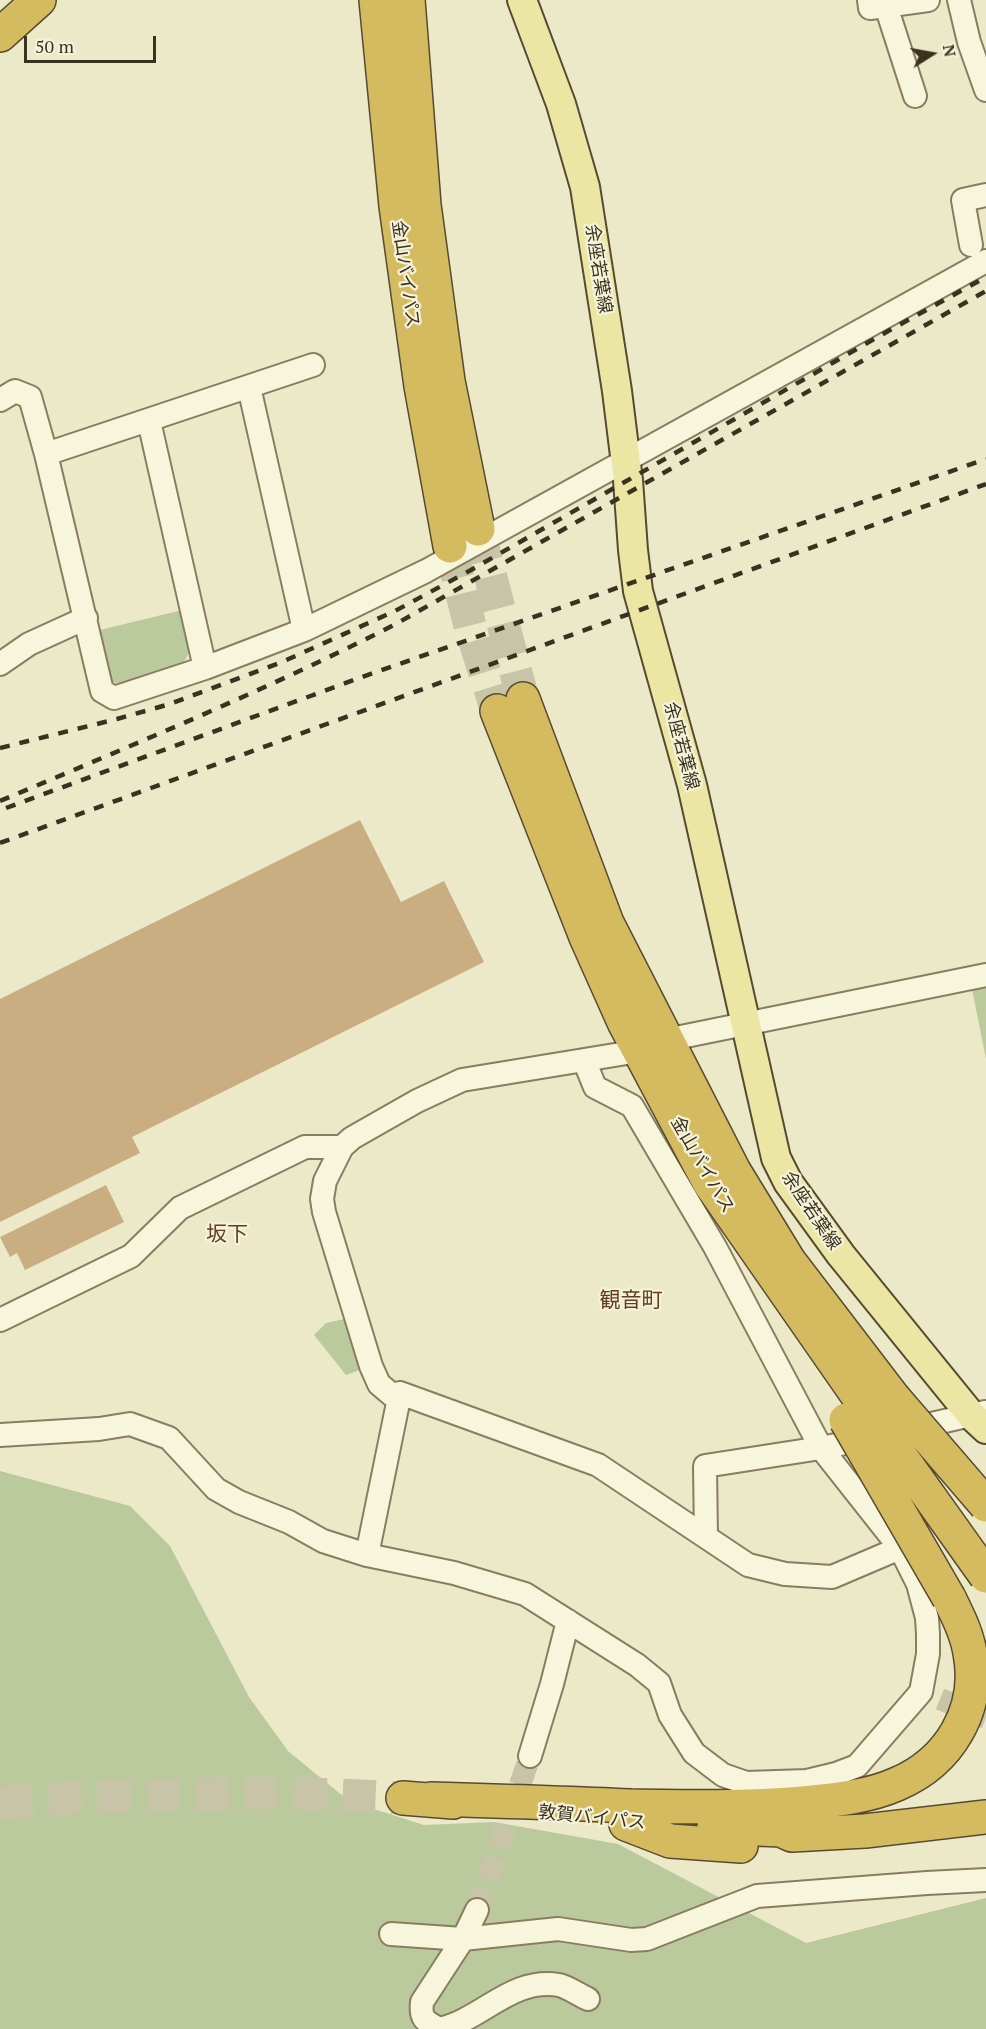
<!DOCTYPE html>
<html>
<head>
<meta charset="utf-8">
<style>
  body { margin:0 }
  #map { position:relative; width:986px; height:2029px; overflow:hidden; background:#ece9c9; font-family:"PT Serif",serif }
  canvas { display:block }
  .north { position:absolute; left:902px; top:24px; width:60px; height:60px; -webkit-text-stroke:4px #f4f2d8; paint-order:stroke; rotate:79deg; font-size:16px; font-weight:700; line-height:24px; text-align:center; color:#393221 }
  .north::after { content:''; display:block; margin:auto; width:21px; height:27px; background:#393221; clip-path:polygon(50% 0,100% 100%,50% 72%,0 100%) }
  .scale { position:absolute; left:24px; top:36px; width:132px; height:27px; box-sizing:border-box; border:3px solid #393221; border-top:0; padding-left:8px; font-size:18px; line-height:21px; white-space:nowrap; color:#393221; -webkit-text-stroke:4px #f4f2d8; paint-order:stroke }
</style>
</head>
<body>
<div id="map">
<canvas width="986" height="2029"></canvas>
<div class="north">N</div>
<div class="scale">50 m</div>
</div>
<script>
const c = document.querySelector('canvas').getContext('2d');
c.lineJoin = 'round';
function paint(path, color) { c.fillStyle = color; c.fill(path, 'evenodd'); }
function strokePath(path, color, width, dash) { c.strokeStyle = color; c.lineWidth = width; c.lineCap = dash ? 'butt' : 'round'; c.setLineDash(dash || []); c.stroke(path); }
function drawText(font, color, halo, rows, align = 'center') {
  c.font = font + ' "PT Serif","Noto Sans JP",serif'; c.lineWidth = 4.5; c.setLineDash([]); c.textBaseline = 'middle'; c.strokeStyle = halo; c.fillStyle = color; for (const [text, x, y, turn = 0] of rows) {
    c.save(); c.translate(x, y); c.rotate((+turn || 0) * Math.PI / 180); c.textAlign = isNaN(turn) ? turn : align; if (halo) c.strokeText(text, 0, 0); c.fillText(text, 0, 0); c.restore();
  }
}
const green = new Path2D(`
  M182,610L191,649L184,662L119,684L108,680L96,631Z
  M986,976V1059L970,979Z
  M349,1318L365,1368L346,1375L314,1335L326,1323Z
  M0,1471L130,1506L170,1546L249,1697L288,1751L349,1801L424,1825L494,1822L618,1844L806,1943L986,1898V2029H0Z`);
const building = new Path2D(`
  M360,820L401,902L444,881L484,962L132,1137L140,1153L0,1222V999Z
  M106,1185L124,1222L25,1270L17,1253L10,1257L0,1237Z`);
const minorTunnel = new Path2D(`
  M940,1699L986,1718
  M477,1910L530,1756`);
const highwayTunnel = new Path2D(`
  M478,529L523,699
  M450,546L470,626L497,711
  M0,1803L79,1797L289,1793L403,1798`);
const minor = new Path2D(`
  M869,0L870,8L928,0
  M959,0L969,42L986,90
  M886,6L915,96
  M971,245L963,200L986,195
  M249,387L304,630
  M0,400L15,391L30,397L46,454L102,691L114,698L205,668L304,630L426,571L986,261
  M149,421L205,668
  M46,454L313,365
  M0,664L29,644L86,618
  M0,1320L131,1256L180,1208L305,1147H342
  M909,1429L985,1412
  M0,1435L99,1429L130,1424L169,1438L216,1489L239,1502L289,1522L323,1541L367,1555L454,1573L525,1594L637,1665L659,1683L670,1715L694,1753L723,1775L746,1783L807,1781L836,1774L857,1766L921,1692L928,1654V1634L927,1618L918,1584L900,1548L821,1448L715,1247L632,1106L595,1087L584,1060
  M706,1537L705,1466L821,1448L871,1438
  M900,1548L832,1577L785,1574L748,1565L598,1465L400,1393L392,1395L379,1384L371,1366L324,1212L322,1199L325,1181L342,1147L352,1138L417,1101L462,1080L639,1051L666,1040L986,975
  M367,1555L400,1393
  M530,1756L552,1684L568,1621
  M477,1910L463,1939L422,2002C420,2019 425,2021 439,2029C482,2020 511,1977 559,1985C568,1987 579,1995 588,1999
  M391,1934L463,1939L558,1929L631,1940L647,1939L757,1896L927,1883L986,1880`);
const major = new Path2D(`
  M522,0L561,104L585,187L617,391L628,480L633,550L638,591L692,785L776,1158L788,1182L841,1255L971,1415L986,1429`);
const highway = new Path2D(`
  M376,0L396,206L421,386L450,546
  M408,0L424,205L448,381L478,529
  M0,35L39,0
  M523,699L607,923L734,1171L789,1261L893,1397
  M497,711L586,937L624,1022L709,1182L867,1409
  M403,1798L453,1802
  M431,1799C498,1801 565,1803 631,1806C689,1807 746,1808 803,1803C834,1800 868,1797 897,1784C949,1762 981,1710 970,1653C967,1634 958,1616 949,1598
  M626,1824L670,1841L741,1846
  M714,1827L781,1830L792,1835L865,1831L986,1817`);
const rail = new Path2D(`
  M0,748L117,719L170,704L282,662L395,611L471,570L890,330L986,277
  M0,801C133,745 266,690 394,625L986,291
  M6,808L362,677L986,459
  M0,843L986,484`);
const highwayBridge = new Path2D(`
  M893,1397L986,1505
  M867,1409L986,1576
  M846,1420L949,1598`);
const streetNames = [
  ["余座若葉線",598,269,81],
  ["金山バイパス",405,274,82],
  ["余座若葉線",681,746,75],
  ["金山バイパス",702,1165,60],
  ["余座若葉線",811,1211,56],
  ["敦賀バイパス",592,1818,6]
];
const quarterNames = [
  ["坂下",227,1235],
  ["観音町",631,1301]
];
paint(green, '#bbca9d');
paint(building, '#c8ae81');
strokePath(minorTunnel, '#c8c4a7', 22, [22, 11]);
strokePath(highwayTunnel, '#c8c4a7', 33, [33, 16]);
strokePath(minor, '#887d5f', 26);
strokePath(major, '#564b32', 32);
strokePath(highway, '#564b32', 36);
strokePath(minor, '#f7f5dc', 22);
strokePath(major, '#ece6a4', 28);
strokePath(highway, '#d5bb60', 33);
strokePath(rail, '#393221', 4.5, [10, 10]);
strokePath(highwayBridge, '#564b32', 36, []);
strokePath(highwayBridge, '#d5bb60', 33);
drawText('18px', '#393221', '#f4f2d8', streetNames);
drawText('21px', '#633e23', '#f4f2d8', quarterNames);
</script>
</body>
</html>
